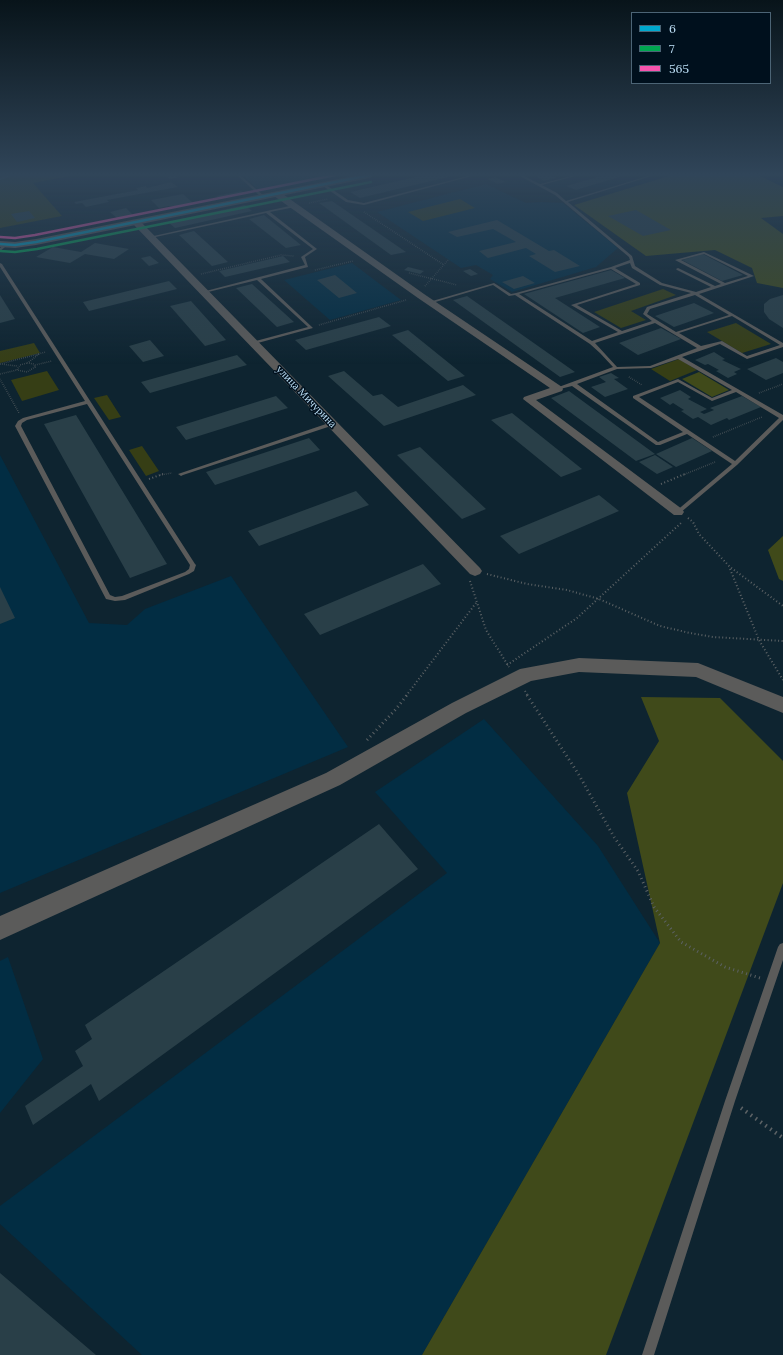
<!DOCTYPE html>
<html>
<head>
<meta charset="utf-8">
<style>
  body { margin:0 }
  #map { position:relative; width:783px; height:1355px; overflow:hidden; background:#0e2430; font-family:Lora,serif }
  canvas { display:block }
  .legend { position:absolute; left:631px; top:12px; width:140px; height:72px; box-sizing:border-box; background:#00101d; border:1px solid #4c6475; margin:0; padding:5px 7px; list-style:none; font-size:12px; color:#bfe2f9 }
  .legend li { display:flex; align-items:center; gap:8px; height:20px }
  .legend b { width:20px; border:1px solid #4c6475 }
</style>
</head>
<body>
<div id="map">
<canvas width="783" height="1355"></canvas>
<ul class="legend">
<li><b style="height:5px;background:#00a9ce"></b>6</li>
<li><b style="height:5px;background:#00a651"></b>7</li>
<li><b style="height:5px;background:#f653ac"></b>565</li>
</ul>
</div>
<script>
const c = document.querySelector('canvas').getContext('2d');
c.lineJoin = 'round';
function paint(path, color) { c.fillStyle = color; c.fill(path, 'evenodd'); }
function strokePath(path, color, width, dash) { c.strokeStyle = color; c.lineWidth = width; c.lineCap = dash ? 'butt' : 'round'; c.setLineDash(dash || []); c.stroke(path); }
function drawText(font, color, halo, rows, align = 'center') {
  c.font = font + ' Lora,serif'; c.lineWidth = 3; c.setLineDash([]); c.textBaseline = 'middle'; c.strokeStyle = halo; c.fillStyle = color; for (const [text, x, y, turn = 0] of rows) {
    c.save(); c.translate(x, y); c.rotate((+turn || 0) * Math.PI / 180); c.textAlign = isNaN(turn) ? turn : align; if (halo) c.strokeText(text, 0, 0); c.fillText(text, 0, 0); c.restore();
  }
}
const built = new Path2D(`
  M242,175H344L261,192Z
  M486,184L526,203L541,202L563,203L618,248L596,267L512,292L490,279L493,275L476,265L461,268L377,212Z
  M352,263L401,300L330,320L284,280Z
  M0,455L89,623L127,625L145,609L231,576L348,747L0,893Z
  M484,719L598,846L660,943L422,1355H142L0,1224V1206L447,873L375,792Z
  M8,957L43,1059L0,1113V961Z`);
const green = new Path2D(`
  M0,175H75L33,183L62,216L0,228Z
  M460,199L475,208L423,221L408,212Z
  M663,289L676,295L631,311L646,320L621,328L594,312Z
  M736,323L771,344L742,353L707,332Z
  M34,343L40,353L0,363V351Z
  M679,359L697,370L670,381L651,369Z
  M47,371L59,390L22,401L11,380Z
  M107,395L121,417L109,420L94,398Z
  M142,446L159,471L146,476L129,450Z`);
const forest = new Path2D(`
  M672,175H758L783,187V216L761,218L783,234V288L757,283L752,268L715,250L646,256L574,205Z
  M699,372L729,390L712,397L682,379Z
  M783,536V581L779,579L768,550Z
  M641,697L720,698L783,761V883L606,1355H422L660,943L627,793L659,741Z`);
const building = new Path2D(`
  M164,175H175L179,177L170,179Z
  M424,175H457L360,198L350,192Z
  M540,175H551L557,178L544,181L535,176Z
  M604,175H626L576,190L566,186Z
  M495,177L506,182L498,184L487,179Z
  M171,182L178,187L107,200L109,202L86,207L82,203L76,204L74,202L138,190L136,188L146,186L147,188Z
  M241,191L245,193L220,199L216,196Z
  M183,194L194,204L179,207L169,206L159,208L151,200Z
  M332,201L406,252L391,255L319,203Z
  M245,205L252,211L175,228L168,222Z
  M126,208L134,216L118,219L110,212Z
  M636,210L671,230L643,236L608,216Z
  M29,211L35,218L17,222L11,214Z
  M264,215L301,245L286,248L249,219Z
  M497,220L549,251L554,250L580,266L555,272L529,256L536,254L526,248L488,258L479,251L516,242L493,229L457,237L448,232Z
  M194,231L228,262L212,266L179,235Z
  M95,243L129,249L114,259L85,254L70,263L36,257L53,247L81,252Z
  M703,254L743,275L722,281L682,260Z
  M150,256L159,263L149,266L141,258Z
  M283,256L290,262L225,277L219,271Z
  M408,267L424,271L420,274L404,270Z
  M470,269L478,274L471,276L463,271Z
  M611,270L625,278L555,298L600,327L583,333L524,294Z
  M335,275L357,293L339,298L317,280Z
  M523,276L535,283L514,289L502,282Z
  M169,281L177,289L89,311L83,302Z
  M252,284L294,322L277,327L236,288Z
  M0,295L15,319L0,323Z
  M783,295V328L769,319L764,312V304L770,299Z
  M467,296L575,372L560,377L453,300Z
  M191,301L226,340L205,346L170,306Z
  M694,303L714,313L674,327L655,316Z
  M379,317L391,326L306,350L295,340Z
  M661,328L681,339L638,355L619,343Z
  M408,330L465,376L448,381L392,335Z
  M150,340L164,356L143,362L129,346Z
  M714,352L725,359L722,360L741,369L734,372L737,374L728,378L716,371L719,370L708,364L705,365L695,360Z
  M237,355L247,365L150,393L141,382Z
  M776,358L783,362V373L766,380L747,369Z
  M344,371L373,396L382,394L398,407L463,385L476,395L384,426L328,376Z
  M611,373L619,378L614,379L628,389L605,397L591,387L606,382L599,377Z
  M680,390L691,397L688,399L707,409L700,412L704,414L714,410L710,408L742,396L761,407L729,420L727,418L711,425L698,417L693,419L681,411L684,410L673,403L670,405L660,398Z
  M569,391L655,454L636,461L551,398Z
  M276,396L288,408L186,440L176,427Z
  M512,413L582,469L561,477L491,420Z
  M76,415L167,564L130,578L44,424Z
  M309,438L320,450L215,485L206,472Z
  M692,438L712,451L676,467L656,454Z
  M420,447L486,509L462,519L397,455Z
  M655,455L673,467L657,474L639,462Z
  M356,491L369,505L259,546L248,531Z
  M599,495L619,511L519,554L500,536Z
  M423,564L441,584L320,635L304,614Z
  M0,587L15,618L0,624Z
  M379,824L418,869L99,1101L91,1084L33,1125L25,1106L83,1066L75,1051L92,1039L85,1025Z
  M0,1273L96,1355H0Z`);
const pathFar3 = new Path2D(`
  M309,203L328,199
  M364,212L444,265
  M315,270L353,261
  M409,273L457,285
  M201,274L281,255L294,256
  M425,286L449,259
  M319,325L406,300
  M29,362L39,354
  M27,363L34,364L35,367L27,372L17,370L20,365Z
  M0,364L46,352
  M0,364L17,366
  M35,365L52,361
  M0,374L17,370
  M629,377L642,385
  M0,379L19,413
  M759,393L783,384
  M713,437L762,417
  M160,475L172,473
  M683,475L715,462`);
const pathFar2 = new Path2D(`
  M149,479L163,474
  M661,484L685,474
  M688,518L693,522L699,534L730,567L783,606
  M730,569L759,640L783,680
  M487,574L527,584L567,590L599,599L660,626L690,633L713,637L783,641
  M470,581L486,630L509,667
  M507,665L577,618L681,523
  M525,691L528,696
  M406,696L476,603`);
const pathFar1 = new Path2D(`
  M527,695L579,775L614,837L638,871L654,907L681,942L725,967L760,978
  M367,740L396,709L407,695`);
const path = new Path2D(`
  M741,1108L783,1138`);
const service = new Path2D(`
  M9,175H14L0,180V178Z
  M237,175H240L264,196V198H262Z
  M471,175H476L364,205L346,202L320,184L323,183L348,200L364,203Z
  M518,175H522L540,184L575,175H579L542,185L557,193L566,201L651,175H655L568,202L632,256L635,266L662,283L696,292L711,287L677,270L676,269L678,268L715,286L721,284L675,260L704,252L754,276L699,294L783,343V347L747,359L720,344L682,357L783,415V420L737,465L680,513H676L675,512L732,464L687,434L660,445H656L572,386L556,390V388L613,367L600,353L590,344L515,295L509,296L493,285L432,303L429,302L494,283L511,294L516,293L611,267L630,260L629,257L555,195ZM704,254L748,276L725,283L681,260ZM630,263L632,268L660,285L691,293L647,307L643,314L652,321L622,331L577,305L640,285V283L615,268ZM611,269L636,284L571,305L618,332L592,341L519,294ZM695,295L729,315L676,332L647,314L650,309ZM732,316L780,345L747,356L722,341L701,346L679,333ZM655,323L697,348L650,366L617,367L595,343ZM678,359L732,390L712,398L678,379L633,396V398L683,432L658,442L577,384L617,369L651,368ZM678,382L712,401L736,392L779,418L735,461L639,397Z
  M294,205L295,207L270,212L317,249L305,257L308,267L261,279L313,328L254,344H252V342L308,327L257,280L204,293L202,292L305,265L301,257L313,249L266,213L151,238L149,237Z
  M6,243L9,244L0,251V248Z
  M0,263L2,264L195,564L196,565L194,571L189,574L125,600L115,601L106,599L15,426L18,421L23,418L85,401L0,267ZM87,404L190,565L189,569L185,572L122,596L115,597L110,595L21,426L22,423L27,420Z
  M332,422L335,424L334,425L183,475L181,476L178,474Z
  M783,943V960L735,1101L654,1355H642L725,1101L778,947L780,944Z`);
const minor = new Path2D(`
  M274,192H280L424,294L562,387L563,389L562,391L536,400L682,509L684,512L682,515H674L523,399L524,397L550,388L418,298L274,196Z
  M134,221H140L480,568L482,571L480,574L475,576L470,574L134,225Z`);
const tertiary = new Path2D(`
  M358,175H374L370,178L36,245L15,248L0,247V241L15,242L36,239Z
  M579,658L698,663L783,697V713L696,677L579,672L531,681L466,713L340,785L0,940V916L326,773L452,703L520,669Z`);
const bus1 = new Path2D(`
  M0,244L15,245L36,242L370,175`);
const bus2 = new Path2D(`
  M0,251L15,252L37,249L371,182`);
const bus3 = new Path2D(`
  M0,237L15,238L35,235L335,175`);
const farStreetnames = [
  ["улица Мичурина",306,397,46]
];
paint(built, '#022d43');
paint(green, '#363e15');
paint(forest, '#404a1a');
paint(building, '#293f48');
strokePath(pathFar3, '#5c6265', 1.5, [0.5, 1.5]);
strokePath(pathFar2, '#5c6265', 2, [1, 2.5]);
strokePath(pathFar1, '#5c6265', 3, [1, 3.5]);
strokePath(path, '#5c6265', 4, [1.5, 4.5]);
paint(service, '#5b5b5a');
paint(minor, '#5b5b5a');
paint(tertiary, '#5b5b5a');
strokePath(bus1, '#00a9ce', 2.5);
strokePath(bus2, '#00a651', 2.5);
strokePath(bus3, '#f653ac', 2.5);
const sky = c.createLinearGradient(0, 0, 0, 364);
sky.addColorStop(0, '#08141a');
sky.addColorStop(0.48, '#304559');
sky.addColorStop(1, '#30455900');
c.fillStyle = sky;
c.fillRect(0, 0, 783, 364);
drawText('10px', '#bfe2f9', '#00101d', farStreetnames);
</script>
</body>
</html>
